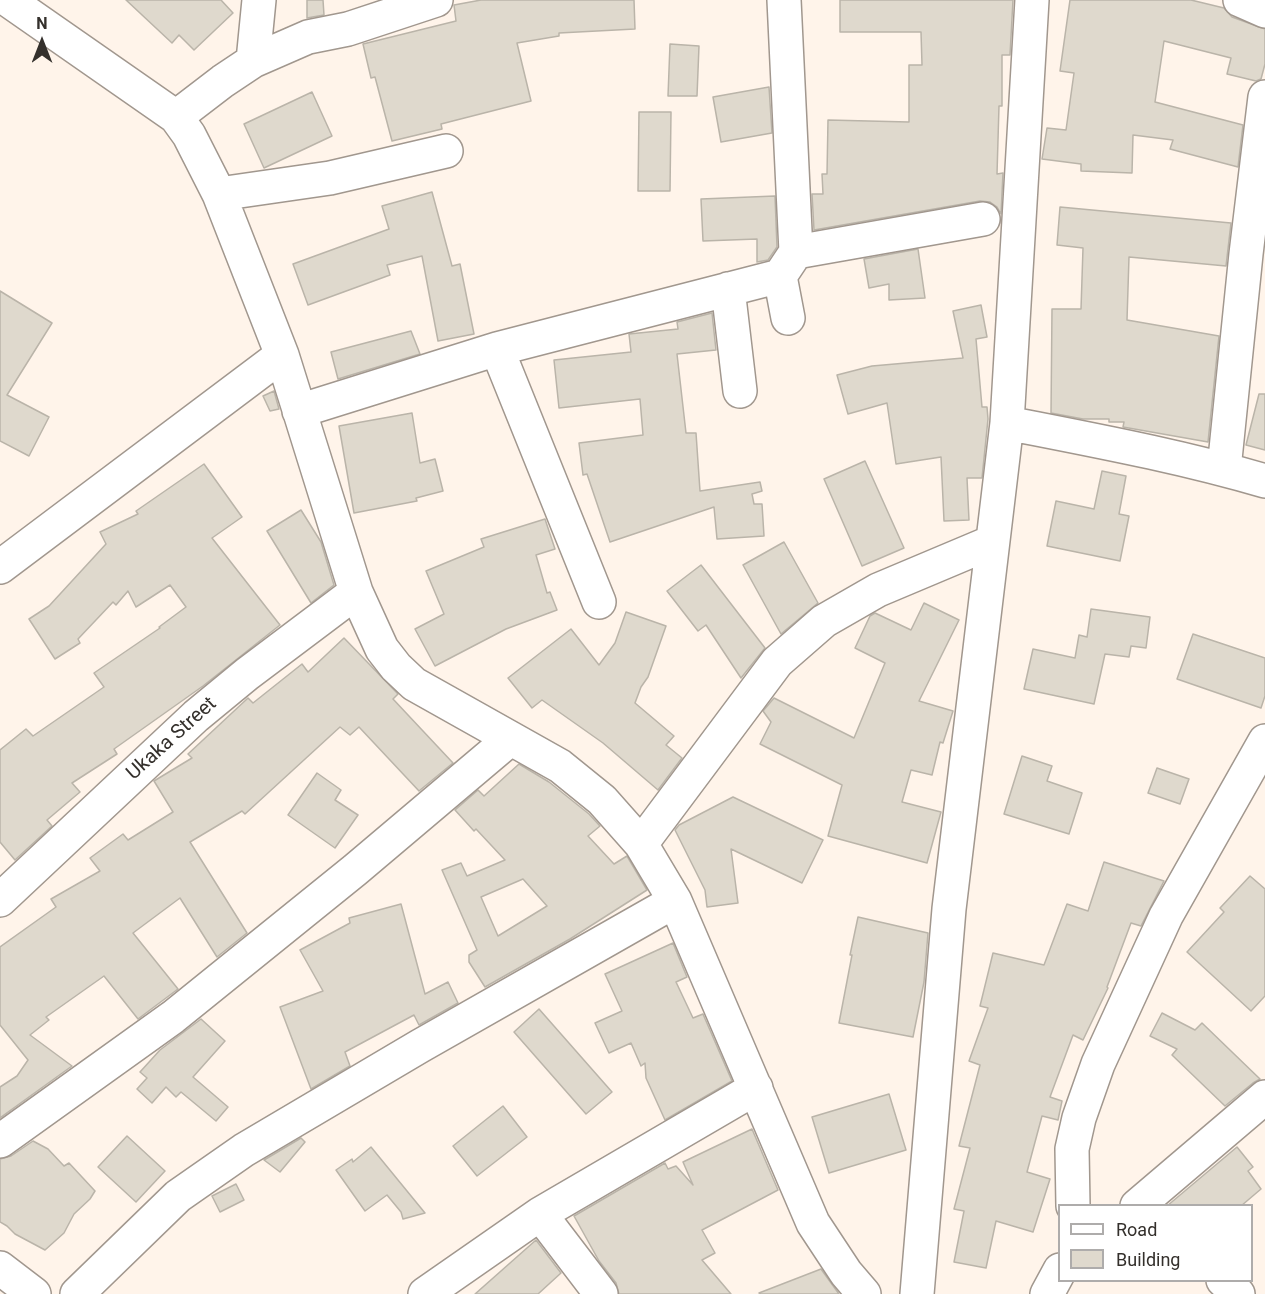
<!DOCTYPE html>
<html>
<head>
<meta charset="utf-8">
<style>
  body { margin:0 }
  #map { position:relative; width:1265px; height:1294px; overflow:hidden; background:#fff4ea; font-family:Roboto,sans-serif }
  canvas { display:block }
  .legend { position:absolute; left:1058px; top:1204px; width:195px; height:78px; box-sizing:border-box; background:#fff; border:2px solid #aeacab; margin:0; padding:8px 10px; list-style:none; font-size:18px; color:#34302c }
  .legend li { display:flex; align-items:center; gap:12px; height:30px }
  .legend b { width:30px; border:2px solid #aeacab }
  .north { position:absolute; left:12px; top:12px; width:60px; height:60px; -webkit-text-stroke:4px #fff; paint-order:stroke; rotate:0deg; font-size:16px; font-weight:700; line-height:24px; text-align:center; color:#34302c }
  .north::after { content:''; display:block; margin:auto; width:21px; height:27px; background:#34302c; clip-path:polygon(50% 0,100% 100%,50% 72%,0 100%) }
</style>
</head>
<body>
<div id="map">
<canvas width="1265" height="1294"></canvas>
<ul class="legend">
<li><b style="height:8px;background:#fff"></b>Road</li>
<li><b style="height:16px;background:#dfd9cd"></b>Building</li>
</ul>
<div class="north">N</div>
</div>
<script>
const c = document.querySelector('canvas').getContext('2d');
c.lineJoin = 'round';
function paint(path, color) { c.fillStyle = color; c.fill(path, 'evenodd'); }
function strokePath(path, color, width, dash) { c.strokeStyle = color; c.lineWidth = width; c.lineCap = dash ? 'butt' : 'round'; c.setLineDash(dash || []); c.stroke(path); }
function drawText(font, color, halo, rows, align = 'center') {
  c.font = font + ' Roboto,sans-serif'; c.lineWidth = 4.5; c.setLineDash([]); c.textBaseline = 'middle'; c.strokeStyle = halo; c.fillStyle = color; for (const [text, x, y, turn = 0] of rows) {
    c.save(); c.translate(x, y); c.rotate((+turn || 0) * Math.PI / 180); c.textAlign = isNaN(turn) ? turn : align; if (halo) c.strokeText(text, 0, 0); c.fillText(text, 0, 0); c.restore();
  }
}
const building = new Path2D(`
  M126,0H221L233,13L194,50L179,35L172,43Z
  M307,0H323L324,15L307,18Z
  M481,0H634L635,29L559,33V36L517,43L531,101L441,124L442,129L392,141L375,77L371,78L363,44L456,21L454,5Z
  M840,0H1013L1010,55H1002V106H999L997,174L1003,173L1001,214L997,207L990,202L980,201L814,230L812,194H823L822,174H827L828,120L909,122V65H922L921,32H840Z
  M1070,0H1191L1224,8L1232,17L1265,29V64L1261,79L1256,81L1227,74L1231,58L1164,41L1155,102L1243,125L1238,167L1170,149L1173,140L1133,135L1132,173L1081,171V164L1042,159L1047,128L1066,130L1074,73L1060,71Z
  M670,44L699,46L697,96H668Z
  M769,87L772,133L721,142L713,97Z
  M312,92L332,136L264,168L244,124Z
  M639,112H671L670,191H638Z
  M432,192L452,266L460,264L474,334L438,341L422,256L387,265L390,275L308,305L293,264L389,229L382,206Z
  M775,196L777,247L768,260L757,262V239L703,241L701,199Z
  M1060,207L1231,223L1226,266L1129,257L1127,320L1219,336L1208,442L1123,427L1124,422H1109V419H1083L1051,413L1052,309H1081L1083,248L1057,245Z
  M918,249L925,298L889,300V284L869,288L864,259Z
  M0,291L52,323L7,395L49,417L29,456L0,441Z
  M981,305L987,337L976,339L982,407H987L988,419L982,478H967L969,520L944,521L941,457L896,464L887,403L848,414L837,375L872,366L963,358L953,311Z
  M712,313L716,350L677,354L686,433H696L700,491L760,482L762,491L752,494L754,504H762L764,536L717,539L714,507L610,542L587,474L583,475L579,443L643,435L640,399L559,408L554,360L631,352L629,334L678,329L677,322Z
  M411,331L420,354L338,379L331,352Z
  M274,391L279,409L270,411L263,396Z
  M1259,394H1265V450L1246,445Z
  M412,413L420,463L435,459L443,491L416,498L417,501L354,513L339,426Z
  M865,461L904,548L862,566L824,479Z
  M204,464L242,517L212,538L280,625L203,686L114,749L117,754L72,783L80,792L47,820L52,826L15,860L0,842V750L26,729L33,736L104,687L94,673L160,628L159,627L186,607L170,585L136,607L128,591L116,605L113,602L78,639L80,643L55,659L29,619L49,606L106,544L100,532L138,514L136,511Z
  M1102,471L1126,476L1119,514L1129,516L1120,561L1047,546L1056,501L1094,509Z
  M301,510L321,542L334,585L311,603L267,531Z
  M545,519L555,549L536,555L547,593L550,592L557,610L506,629L435,666L415,629L444,614L426,571L484,547L481,539Z
  M784,542L818,603L781,634L743,565Z
  M701,565L765,648L741,678L706,625L698,631L667,591Z
  M924,603L959,620L919,701L953,711L943,743L940,742L932,775L911,770L902,802L941,812L927,863L828,836L842,785L760,744L771,722L763,711L774,698L854,738L885,663L855,648L870,616L875,613L911,630Z
  M1091,609L1150,617L1146,648L1131,646L1129,657L1105,654L1094,704L1024,689L1033,649L1075,658L1079,635L1087,637Z
  M626,612L666,626L648,677L641,687L635,703L674,736L666,745L682,758L658,790L603,743L542,700L532,708L508,678L571,629L599,665L615,643Z
  M1193,634L1265,658V696L1261,708L1177,679Z
  M344,638L398,694L393,699L453,763L419,791L359,727L350,735L340,727L245,814L242,811L190,842L247,933L217,957L180,898L133,933L178,989L138,1019L104,976L46,1017L49,1020L30,1035L72,1066L0,1118V1087L17,1076L28,1060L0,1025V947L56,907L51,899L100,871L90,858L123,834L128,840L173,812L154,781L192,758L188,754L248,698L253,703L302,664L308,672Z
  M1022,756L1052,766L1047,781L1082,793L1069,834L1004,814Z
  M519,764L549,782L589,814L600,826L588,836L614,864L627,856L647,890L570,939L485,987L469,962V955L477,950L442,870L461,863L467,876L505,860L476,829L474,831L455,810L478,790L484,796ZM523,879L547,906L498,936L481,897Z
  M1157,768L1189,779L1180,804L1148,793Z
  M317,773L341,790L335,800L358,815L335,848L288,815Z
  M733,797L823,840L802,883L731,849L738,903L707,907L705,890L675,830L679,825Z
  M1104,862L1164,881L1141,926L1131,923L1107,987L1108,988L1083,1040L1073,1035L1050,1097L1062,1101L1058,1120L1042,1116L1027,1172L1050,1179L1033,1232L996,1221L986,1268L954,1262L964,1211L954,1209L970,1148L959,1146L980,1065L969,1061L988,1008L980,1006L993,953L1044,965L1067,904L1088,911Z
  M1250,876L1265,889V996L1251,1011L1187,952L1224,912L1220,908Z
  M401,904L425,994L448,982L458,1003L419,1025L414,1015L345,1052L350,1066L311,1089L280,1007L323,991L300,950L350,923L349,918Z
  M858,917L928,933L924,982L913,1037L839,1023L852,955H850Z
  M673,943L687,977L676,982L693,1018L703,1014L732,1081L665,1120L646,1078L645,1063L641,1066L631,1043L609,1053L595,1023L622,1011L605,974Z
  M539,1009L612,1092L586,1114L514,1032Z
  M1162,1013L1195,1030L1202,1023L1260,1079L1253,1083L1225,1106L1172,1055L1177,1049L1150,1036Z
  M201,1019L225,1041L193,1077L228,1107L216,1121L181,1092L176,1097L166,1087L152,1103L137,1089L147,1078L140,1072L160,1050Z
  M889,1094L906,1150L829,1173L812,1117Z
  M503,1106L527,1137L477,1176L453,1146Z
  M752,1129L778,1190L702,1230L715,1253L702,1260L731,1294H619L616,1283L599,1261L574,1216L665,1163L668,1169L676,1166L693,1185L683,1162Z
  M127,1136L165,1171L136,1202L98,1167Z
  M301,1138L305,1142L280,1172L264,1160Z
  M33,1141L48,1149L64,1166L69,1163L95,1191L90,1199L74,1214L64,1233L45,1250L15,1234L7,1226L0,1222V1159L11,1156Z
  M371,1147L425,1213L403,1219L401,1212L387,1195L365,1211L336,1170L352,1159L353,1162Z
  M1237,1147L1253,1167L1248,1171L1261,1189L1241,1206H1167Z
  M236,1184L244,1200L220,1212L212,1196Z
  M536,1240L561,1273L538,1294H475Z
  M821,1269L839,1294H760L759,1293Z`);
const minor = new Path2D(`
  M8,0L176,117L189,135L219,194L282,355L356,592L382,649L396,667L414,684L560,766L602,800L641,844L675,901L813,1223L846,1273L864,1294
  M1240,0L1265,11
  M253,61L259,0
  M176,117L223,81L253,61L308,37L348,29L436,0
  M219,194L330,178L446,151
  M796,252L983,219
  M780,276L788,318
  M728,289L740,391
  M497,349L599,602
  M299,411L497,349L780,276L796,252L784,0
  M1007,423C1093,440 1180,456 1265,481
  M1224,469L1246,254L1265,97
  M0,567L282,355
  M641,844L777,662L824,621L878,590L992,542
  M0,900L196,716L247,674L356,592
  M0,1141L173,1017L355,870L510,739
  M1073,1206L1072,1149L1079,1118L1098,1064L1166,916L1265,741
  M1137,1206L1265,1097
  M540,1214L601,1294
  M0,1268L34,1294
  M1223,1280L1238,1294
  M77,1294L178,1196L244,1150L420,1046L675,901
  M425,1294L540,1214L756,1088
  M917,1294L949,909L1007,423L1032,0
  M1047,1294L1060,1270`);
const streetNames = [
  ["Ukaka Street",172,739,-42]
];
paint(building, '#dfd9cd');
strokePath(building, '#bab4a9', 1.5);
strokePath(minor, '#a1978e', 36);
strokePath(minor, '#fff', 33);
drawText('20px', '#34302c', '#fff', streetNames);
</script>
</body>
</html>
